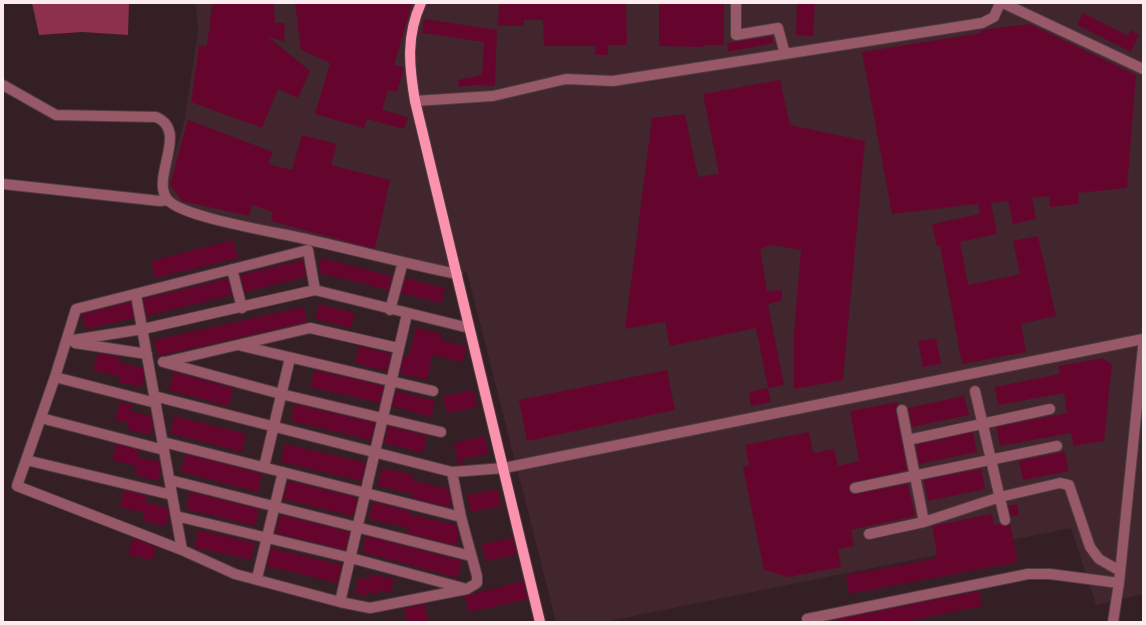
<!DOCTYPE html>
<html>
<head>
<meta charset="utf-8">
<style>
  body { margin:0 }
  #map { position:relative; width:1146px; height:625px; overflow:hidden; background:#331f24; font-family:"Varela Round",sans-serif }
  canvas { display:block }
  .frame { position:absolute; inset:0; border:4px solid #fbecef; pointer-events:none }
</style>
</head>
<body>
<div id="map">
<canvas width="1146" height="625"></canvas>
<div class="frame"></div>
</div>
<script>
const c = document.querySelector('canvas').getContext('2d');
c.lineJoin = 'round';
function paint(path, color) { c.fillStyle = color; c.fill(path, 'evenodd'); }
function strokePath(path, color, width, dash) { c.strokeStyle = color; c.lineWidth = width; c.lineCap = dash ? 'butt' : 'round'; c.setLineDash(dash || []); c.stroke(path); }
const built = new Path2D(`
  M196,3H1143V594L1096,605L1071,528L604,622H556L467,272L184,206L167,193L168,177L184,123L198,32Z`);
const water = new Path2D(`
  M32,3H129L128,35L82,32L39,35Z`);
const building = new Path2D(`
  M226,3H274L275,23H285L284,42L267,36L310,71L298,98L278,89L262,128L191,102L199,45L207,46L212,5Z
  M295,3H412L394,65L404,68L397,92L388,90L382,110L408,117L404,129L367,119L364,128L315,114L330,63L301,50Z
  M499,3H626L627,45H608V55H595V46H544L543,20H524V26H498Z
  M659,3H724V45H704V47L659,46Z
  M797,3H815L813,36L796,35Z
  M1083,13L1128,36L1130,30L1139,35L1131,52L1077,25Z
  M424,19L497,30L495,86L474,85L459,87L458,80L482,75L484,42L422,33Z
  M1030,24L1136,75L1127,188L1078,193L1079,204L1050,207L1049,196L1032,198L1036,219L1013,224L1008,201L991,203L997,234L960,242L968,285L1020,274L1013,241L1038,236L1056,316L1021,324L1026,352L962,364L940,246H937L932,224L980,214L978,204L892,214L862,52L981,33V30Z
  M772,36L773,43L728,52L727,43Z
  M780,80L790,125L865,141L843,380L794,389V334L801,250L772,245L760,249L767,291L782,290V301L768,304L784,385L768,388L756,328L670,346L665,322L625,329L652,118L685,114L698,177L719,174L703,94Z
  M188,120L273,152L268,164L292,170L302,135L337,144L331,165L390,180L375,249L271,221L273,212L252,205L249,216L182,201L170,185Z
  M233,240L238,258L155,278L151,261Z
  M321,258L392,276L389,290L319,273Z
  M303,260L306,277L245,292L240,275Z
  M405,278L445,288L441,303L401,293Z
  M228,279L232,295L146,316L143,299Z
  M131,302L134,318L86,329L82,314Z
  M319,304L355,313L351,328L315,319Z
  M304,307L307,322L158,356L154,340Z
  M416,328L442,334L440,340L467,347L463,362L432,355L427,380L400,373L404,356H409Z
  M936,338L941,364L923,367L918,341Z
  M359,346L391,354L387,371L355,363Z
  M98,353L121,358L120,363L143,368L144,376L141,387L118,382L120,377L93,370Z
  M1103,358L1112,365L1104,441L1074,446L1071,433L1000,446L996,427L1067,413L1064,393L998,405L995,387L1060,374L1058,366Z
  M315,370L384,386L380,403L310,387Z
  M667,370L675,410L527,441L519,400Z
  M174,372L233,388L228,406L169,390Z
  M768,388L771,402L751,406L749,392Z
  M474,390L477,407L447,413L443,396Z
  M396,391L435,401L431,417L392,406Z
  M964,396L969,415L912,427L908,408Z
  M120,402L132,404L130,411L151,416L153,425L150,435L127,429L129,423L115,420Z
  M898,402L896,411L907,470L854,482L850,483L849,489L850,493L856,494L908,484L915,516L851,530L854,546L838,549L841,567L788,577L764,570L743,467L749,465L745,445L809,432L813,453L834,449L838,466L859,461L850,411Z
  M295,404L375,423L371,440L291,421Z
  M175,416L246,434L242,452L170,433Z
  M388,426L427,436L423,453L384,443Z
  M973,432L977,452L919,464L916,445Z
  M485,436L488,454L462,459L461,465H459L454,443Z
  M116,444L139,450L138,457L160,462L161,470L158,481L135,475L137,466L112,460Z
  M285,444L366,463L361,481L281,462Z
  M1065,452L1069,471L1023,480L1019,461Z
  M186,454L262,474L258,492L181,472Z
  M382,468L413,475L412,480L449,489L451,501L449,507L412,498L413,494L378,486Z
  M981,469L985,489L928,501L924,480Z
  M288,481L358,498L353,516L283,499Z
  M498,489L501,506L471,512L467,495Z
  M124,490L147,496L145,502L168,508L169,514L166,526L143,521L145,513L120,507Z
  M190,492L259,509L255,526L186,509Z
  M373,502L409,511V514L456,525L459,534L456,546L407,533L408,528L369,519Z
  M1017,504L1019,515L1011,516L1008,506Z
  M992,514L994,525L1000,524L1006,526L1010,524L1018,562L849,594L846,575L933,559L937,554L932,526Z
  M280,515L350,532L345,550L276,533Z
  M198,530L255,543L251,560L194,547Z
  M366,536L462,561L458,578L362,552Z
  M133,538L156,547L152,560L128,554Z
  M513,538L516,555L486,561L482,544Z
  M271,548L342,565L337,583L267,566Z
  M370,574L394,579L390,593L379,590L378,595L368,592L367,596L355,593L359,577L369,580Z
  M523,581L528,599L469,612L465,596Z
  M979,591L982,606L903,622H838V619Z
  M425,604L428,622H407L404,608Z`);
const minor = new Path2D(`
  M736,3V35L778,28L785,54
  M1003,3L1143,69
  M3,85L56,115L156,117C190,131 149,179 168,200C183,218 282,233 310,240C359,251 408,264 457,274
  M415,101L493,96L566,79L613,81L982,23L994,17L1000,3
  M3,184L160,201L168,200
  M232,269L242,308
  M315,290L308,250L76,309L55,377L17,486L182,550L235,574L340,602L370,608L467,589L477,583V576L461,517L452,472
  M136,295L182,550
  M390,310L403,262
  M67,341L143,329L315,290L469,328
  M75,343L147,354
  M242,346L433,391
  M163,362L281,394L441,432
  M165,362L310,328L398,348
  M55,377L156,403
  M975,391L1005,520
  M154,396L452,472L504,468L1143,339
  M902,410L924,522
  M41,418L164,450
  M908,440L1050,409
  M163,442L461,517
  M26,460L172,495
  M264,467L290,358
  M170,480L471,556
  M855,488L1057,446
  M176,516L351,558L463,588
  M869,534L924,522L1000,497L1060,483L1069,485L1090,547L1099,559L1120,571
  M257,578L283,472
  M340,602L407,314
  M807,619L1028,574H1050L1119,583
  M1113,622L1119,583L1143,347`);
const major = new Path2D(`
  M421,3C406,36 409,66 415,101L540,622`);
paint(built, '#42262d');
paint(water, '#8d304e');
paint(building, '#65052e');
strokePath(minor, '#4f3c40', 12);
strokePath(major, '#4f3c40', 12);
strokePath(minor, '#975868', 10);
strokePath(major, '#fb93ae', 10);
</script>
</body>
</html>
